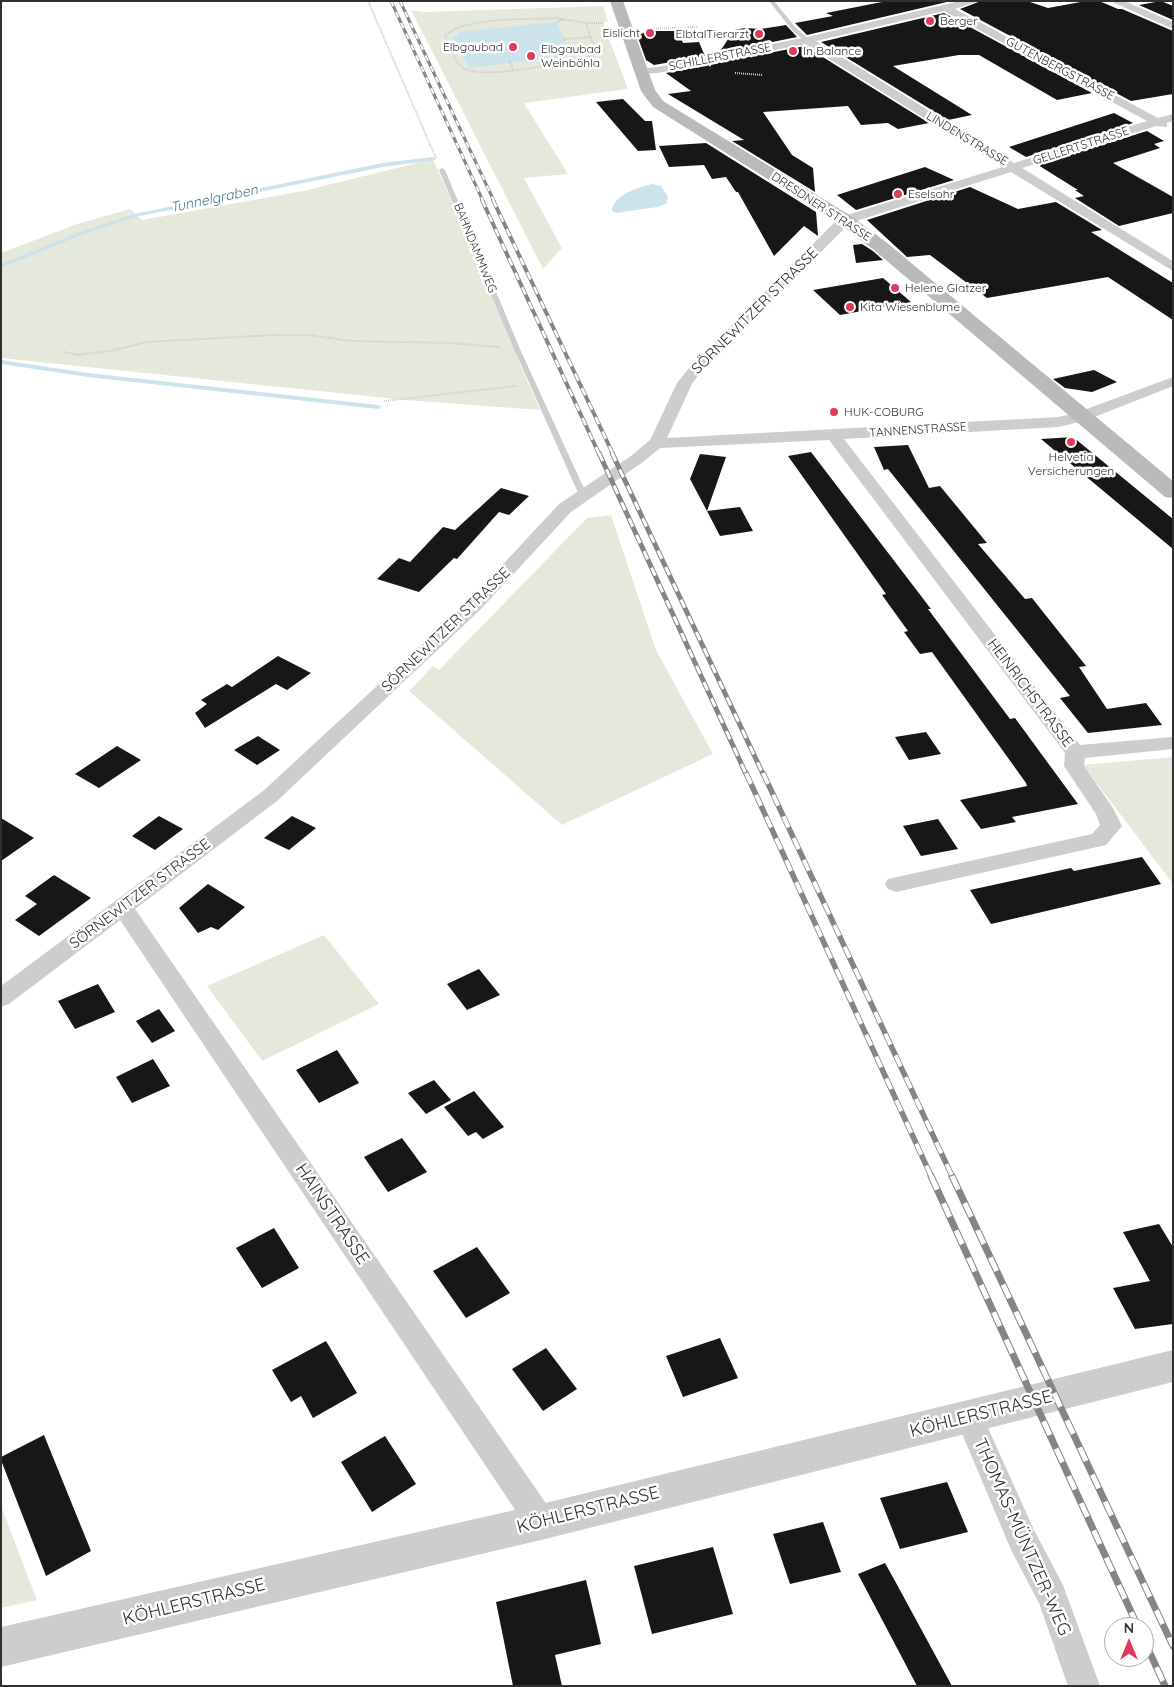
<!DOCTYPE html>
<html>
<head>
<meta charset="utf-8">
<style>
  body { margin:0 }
  #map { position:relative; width:1174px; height:1687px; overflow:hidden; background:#fff; font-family:Quicksand,sans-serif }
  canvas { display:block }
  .frame { position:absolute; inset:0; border:2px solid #303030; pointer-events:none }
  .north { position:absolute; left:1104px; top:1617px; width:50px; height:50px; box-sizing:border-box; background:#fff; border:1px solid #acacac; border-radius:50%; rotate:0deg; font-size:14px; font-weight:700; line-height:20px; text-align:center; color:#303030 }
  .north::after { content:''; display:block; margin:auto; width:18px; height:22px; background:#de3b5b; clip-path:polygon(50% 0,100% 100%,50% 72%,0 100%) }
</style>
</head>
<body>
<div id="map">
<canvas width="1174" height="1687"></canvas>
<div class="frame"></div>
<div class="north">N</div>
</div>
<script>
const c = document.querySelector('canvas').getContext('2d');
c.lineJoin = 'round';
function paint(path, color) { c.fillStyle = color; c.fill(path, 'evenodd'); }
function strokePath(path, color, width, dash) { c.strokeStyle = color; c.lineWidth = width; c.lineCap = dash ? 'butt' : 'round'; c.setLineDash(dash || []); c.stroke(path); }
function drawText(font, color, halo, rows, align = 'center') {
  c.font = font + ' Quicksand,sans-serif'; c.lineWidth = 5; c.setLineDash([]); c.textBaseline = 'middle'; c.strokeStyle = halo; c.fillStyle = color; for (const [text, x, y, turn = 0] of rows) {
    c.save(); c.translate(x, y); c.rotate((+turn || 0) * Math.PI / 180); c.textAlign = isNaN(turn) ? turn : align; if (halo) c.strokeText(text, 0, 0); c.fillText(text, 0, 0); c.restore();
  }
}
const green = new Path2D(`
  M603,6L608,21L603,23L628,89L524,103L568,174L524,178L562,248L543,269L411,10L424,12Z
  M433,159L514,343L519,362L540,410L405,400L1,358V253L77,224L130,209L142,220L303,191Z
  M611,515L656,650L713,754L562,825L409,691L433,666L439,670L587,518Z
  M1173,757V884L1083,765Z
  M324,935L379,1004L262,1061L207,986Z
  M1,1506L37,1600L1,1608Z`);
const water = new Path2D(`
  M557,22L571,55L469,68L452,37L458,36V32Z
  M653,184L661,186L668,197L667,203L658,207L616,213L612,211C613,194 640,187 653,184Z`);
const stream = new Path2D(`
  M433,157L435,158V160L383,167L135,217L84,234L1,268V264L80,232L134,214L383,163Z
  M1,360L88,373L378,405L381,407L378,409L88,377L1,364Z`);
const building = new Path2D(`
  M887,1H951L807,35L795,23L833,16L826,13Z
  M981,1H1027L1048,8L1086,1H1099L1118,9H1122L1173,31V94L1131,101L960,9Z
  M1161,1L1173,6V20L1139,5Z
  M944,13L1092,93L1057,100L979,55H959L893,66L972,115L948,120L821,42Z
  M786,25L797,37L719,53L734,30L745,28L761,29Z
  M651,31H678L683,43L699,42L705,56L654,65L646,60L637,35Z
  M805,46L929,123L898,129L888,123L861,125L848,106L763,112L792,155L813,168L815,192L732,141L744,140L668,94L691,91L666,73L709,65L710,67L712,64Z
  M623,99L645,121H652L656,150L638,151L596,102Z
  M1114,113L1133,123L1026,157L1009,147Z
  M1147,131L1164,141L1154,144L1160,148L1113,163L1173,197V213L1119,226L1075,198L1084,196L1075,190H1078L1038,165Z
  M706,143L816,212L818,236L804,226L774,256L738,192H736L726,177L712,179L704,165L669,167L659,146Z
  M925,167L954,180L856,210L837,195Z
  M970,187L1018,209L1056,202L1102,230L1091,232L1173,283V320L1108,277L987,298L930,255L907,257L867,220Z
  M862,244L873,251L883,260L856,263L853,245Z
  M883,278L911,302L840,315L813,290Z
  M1094,370L1117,382L1092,392L1065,388L1053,379Z
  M1073,437L1173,519V549L1041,439Z
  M908,445L929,488L940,486L987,543L978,544L1025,599L1032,598L1086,666L1079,667L1107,709L1146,703L1162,725L1088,733L1060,698L1070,696L888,469L884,470L874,447Z
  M811,452L931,609H928L1010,719L1015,718L1078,804L1012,817L1016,822L981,829L960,800L1027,786L1026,783L932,652L920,654L904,632L908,631L882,595L886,594L788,456Z
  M700,454L726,457L707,511L690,479Z
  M501,488L529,496L509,515L499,512L457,559L454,558L419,592L377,579L399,558L410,562L443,527L455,530Z
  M740,507L753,531L720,536L707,511Z
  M278,656L311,673L287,690L276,684L205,728L195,713L207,704L201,700L227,684L232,687Z
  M926,732L941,754L909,760L895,737Z
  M258,736L280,750L257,765L234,750Z
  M117,746L141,760L99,788L75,774Z
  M159,816L183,829L155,850L132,836Z
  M292,816L316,828L289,850L264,838Z
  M1,818L34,838L1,861Z
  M938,819L958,849L921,856L903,826Z
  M1142,857L1161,884L991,924L970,890L1071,868L1074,871Z
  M54,875L91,898L39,936L15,920L37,904L25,896Z
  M208,884L245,907L218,930L211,927L198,933L179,908Z
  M479,969L500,995L467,1010L447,984Z
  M98,984L115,1012L75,1029L58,1001Z
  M159,1009L175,1031L152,1043L136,1021Z
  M337,1050L359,1083L319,1103L296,1070Z
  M153,1059L170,1086L132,1103L116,1077Z
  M434,1080L451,1100L426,1114L408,1093Z
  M474,1091L504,1127L483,1139L476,1132L468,1136L444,1107Z
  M402,1138L427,1172L388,1192L364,1157Z
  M1159,1224L1173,1247V1324L1135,1329L1113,1288L1150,1281L1123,1232Z
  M274,1228L299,1268L262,1288L236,1248Z
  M477,1247L510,1293L466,1318L433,1271Z
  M720,1338L738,1378L683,1397L666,1356Z
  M326,1341L357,1393L313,1418L301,1396L291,1402L272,1370Z
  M546,1348L577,1389L543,1411L512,1369Z
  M44,1435L91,1551L46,1576L1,1460V1457Z
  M385,1436L416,1484L372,1512L341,1462Z
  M947,1482L968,1532L900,1549L880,1498Z
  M823,1522L841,1572L790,1584L773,1534Z
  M713,1547L733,1614L652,1634L634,1566Z
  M885,1563L895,1581L952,1686H917L858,1574Z
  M586,1580L601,1644L555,1655L562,1686H513L496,1602Z`);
const path = new Path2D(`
  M368,1L436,158
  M556,18L586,23L593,44V56C567,61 488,80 465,69C455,64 450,46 445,36C465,16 528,20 556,18Z
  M557,22L564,19
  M586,23H604
  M648,29L697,27
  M564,39L590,37
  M509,61L513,69
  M735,73L763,75
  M64,352L77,355L110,351L147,342L274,335H308L351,341L451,343L499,347
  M384,401L516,386`);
const service = new Path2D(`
  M769,1H774L796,28L809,39V41H805L792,30Z
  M442,168L445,170L520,349L587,495L586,497H580L579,495L514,349L439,170Z`);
const minor = new Path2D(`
  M960,1H979L955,9L1158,118L1173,114V121L1167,123V127L1156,126L1022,168L1173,261V271L1011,172L850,223L699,374L692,384L667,438L1059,417L1076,413L1173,377V386L1087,420L1059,427L844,439L1080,745L1173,737V749L1085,758L1084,766L1113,808L1122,826L1106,845L896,892L888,889L885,884L888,879L1092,834L1100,825L1096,814L1064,766L1065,753L829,440L660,448L643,462L571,512L480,610L277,801L135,909L552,1512L556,1522L552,1532L541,1537L530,1532L120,920L9,1004L1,1007V986L263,791L468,602L559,504L631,456L650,440L677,383L689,368L840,217L1003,167L805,44L658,73L641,74L635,71L637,69L658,67L807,37ZM944,11L1147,121L1014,163L816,41Z
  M1110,1H1124L1173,22V29Z
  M969,1404L979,1408L1034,1530L1063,1585L1100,1686H1068L1039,1603L1012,1552L955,1417L959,1408Z`);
const tertiary = new Path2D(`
  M1173,1350V1382L541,1540L1,1667V1627L541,1504Z`);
const secondary = new Path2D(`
  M610,1H623L655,90L663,101L851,216L886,242L1173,481V498L1165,497L874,250L839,224L653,107L641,91Z`);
const railFar4 = new Path2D(`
  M391,1L483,201
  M400,1L494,201`);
const railFar3 = new Path2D(`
  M482,200L599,454
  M493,200L613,454`);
const railFar2 = new Path2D(`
  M599,453L746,774
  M612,453L763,774`);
const railFar1 = new Path2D(`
  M746,773L932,1178
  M763,773L953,1178`);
const rail = new Path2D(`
  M931,1176L1138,1627
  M952,1176L1173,1646
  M1144,1640L1165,1686`);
const markers = [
  [930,21,5,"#de3b5b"],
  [650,33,5,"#de3b5b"],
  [759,34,5,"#de3b5b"],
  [513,47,5,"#de3b5b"],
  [793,51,5,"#de3b5b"],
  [531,56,5,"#de3b5b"],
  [898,194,5,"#de3b5b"],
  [895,288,5,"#de3b5b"],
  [850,307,5,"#de3b5b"],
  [834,412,5,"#de3b5b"],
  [1071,442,5,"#de3b5b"]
];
const farPoinames = [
  ["Berger",940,21],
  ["Eislicht",640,33,"right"],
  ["ElbtalTierarzt",749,34,"right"],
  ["Elbgaubad",503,47,"right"],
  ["Elbgaubad",541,49],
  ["Weinböhla",541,63],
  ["In Balance",803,51],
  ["Eselsohr",908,194],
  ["Helene Glatzer",905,288],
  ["Kita Wiesenblume",860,307],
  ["HUK-COBURG",844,412],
  ["Helvetia",1071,457,"center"],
  ["Versicherungen",1071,471,"center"]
];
const farStreetnames = [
  ["SCHILLERSTRASSE",720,57,-11],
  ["GUTENBERGSTRASSE",1060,69,28],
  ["LINDENSTRASSE",967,139,31],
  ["GELLERTSTRASSE",1081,146,-18],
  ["DRESDNER STRASSE",821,207,33],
  ["BAHNDAMMWEG",475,248,68],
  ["TANNENSTRASSE",918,430,-4]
];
const farWaternames = [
  ["Tunnelgraben",214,199,-12]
];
const streetNames = [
  ["SÖRNEWITZER STRASSE",755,311,-45],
  ["SÖRNEWITZER STRASSE",446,630,-44],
  ["HEINRICHSTRASSE",1030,693,53],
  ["SÖRNEWITZER STRASSE",140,894,-37]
];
const nearStreetnames = [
  ["HAINSTRASSE",332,1214,56],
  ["KÖHLERSTRASSE",981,1414,-14],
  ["KÖHLERSTRASSE",588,1510,-14],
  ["THOMAS-MÜNTZER-WEG",1022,1537,66],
  ["KÖHLERSTRASSE",194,1602,-14]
];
paint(green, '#e5e9dc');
paint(water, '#cce3eb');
paint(stream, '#cce3eb');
paint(building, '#171717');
strokePath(path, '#cacaca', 2, [1, 1]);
paint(service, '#cdcdcd');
paint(minor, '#cdcdcd');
paint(tertiary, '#cdcdcd');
paint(secondary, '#bababa');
strokePath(railFar4, '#858585', 3);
strokePath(railFar3, '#858585', 4);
strokePath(railFar2, '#858585', 5);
strokePath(railFar1, '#858585', 5.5);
strokePath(rail, '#858585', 7);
strokePath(railFar4, '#fff', 2, [6]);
strokePath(railFar3, '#fff', 2.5, [8]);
strokePath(railFar2, '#fff', 3, [9]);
strokePath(railFar1, '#fff', 4, [12]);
strokePath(rail, '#fff', 5, [15]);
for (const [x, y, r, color] of markers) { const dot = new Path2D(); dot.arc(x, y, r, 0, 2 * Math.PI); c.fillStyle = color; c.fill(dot); strokePath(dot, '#fff', 2); }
drawText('12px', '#303030', '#fff', farPoinames, 'left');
drawText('12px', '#303030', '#fff', farStreetnames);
drawText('italic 14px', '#417a8f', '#fff', farWaternames);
drawText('15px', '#303030', '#fff', streetNames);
drawText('18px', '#303030', '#fff', nearStreetnames);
</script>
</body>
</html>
